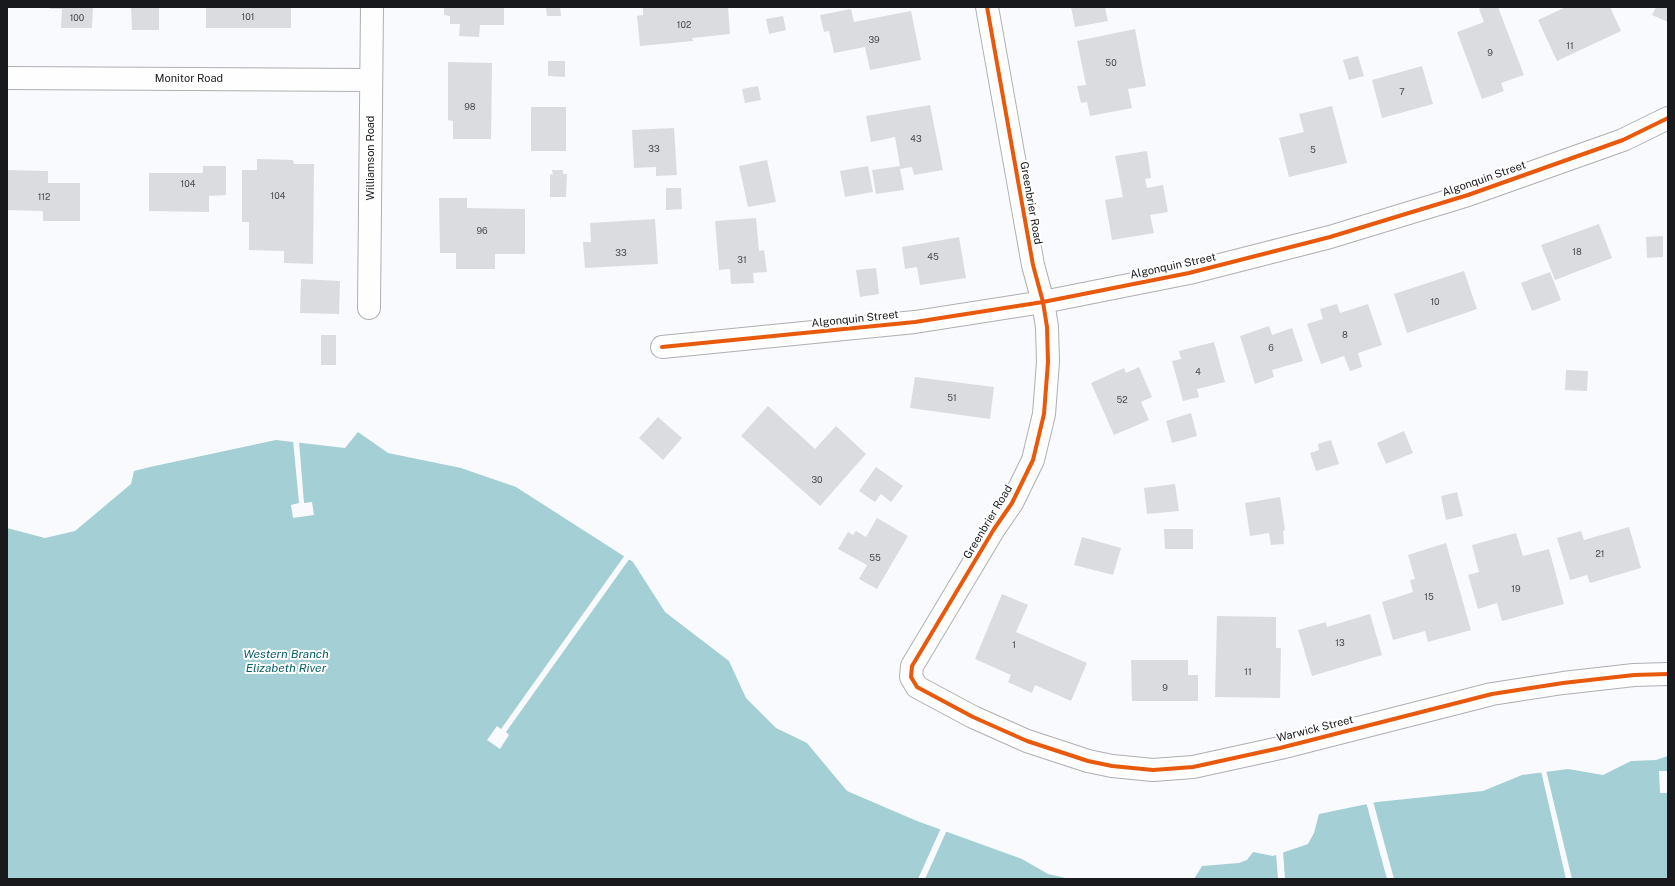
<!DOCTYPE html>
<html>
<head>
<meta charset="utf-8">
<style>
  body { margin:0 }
  #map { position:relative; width:1675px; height:886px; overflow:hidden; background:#f9fafd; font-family:"Public Sans",sans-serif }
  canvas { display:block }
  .frame { position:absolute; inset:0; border:8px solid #18191c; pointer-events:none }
</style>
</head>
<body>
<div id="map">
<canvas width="1675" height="886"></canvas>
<div class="frame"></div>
</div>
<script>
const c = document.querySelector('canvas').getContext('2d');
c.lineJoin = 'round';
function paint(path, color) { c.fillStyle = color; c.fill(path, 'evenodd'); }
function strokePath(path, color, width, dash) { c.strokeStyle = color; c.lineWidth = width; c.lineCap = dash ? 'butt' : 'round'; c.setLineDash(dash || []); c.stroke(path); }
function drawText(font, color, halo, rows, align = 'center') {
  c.font = font + ' "Public Sans",sans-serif'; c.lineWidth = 4; c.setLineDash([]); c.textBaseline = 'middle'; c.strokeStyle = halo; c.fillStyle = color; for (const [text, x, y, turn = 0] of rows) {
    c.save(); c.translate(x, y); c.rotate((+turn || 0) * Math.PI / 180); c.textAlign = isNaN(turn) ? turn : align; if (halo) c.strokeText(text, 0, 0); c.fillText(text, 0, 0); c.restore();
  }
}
const water = new Path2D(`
  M358,432L388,453L461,468L516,487L633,562L665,612L729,661L746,698L776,728L807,743L847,791L917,821L1022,859L1048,874L1070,879H7V528L45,538L75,531L131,484L134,471L150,467L276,440L345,448Z
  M1668,756V879H1194L1202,866L1239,863L1247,860L1253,852L1273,856L1308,844L1314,833L1319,814L1377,802L1483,791L1522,775L1568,769L1603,775L1631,761L1656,760Z`);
const pier = new Path2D(`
  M293,440L299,441L304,503L312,502L314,515L293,518L291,505L299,503Z
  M625,555L630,558L506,732L509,735L500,749L487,740L497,726L501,729Z
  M1546,770L1572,879H1566L1541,771Z
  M1659,771H1668V793H1660Z
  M1373,801L1394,879H1387L1366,802Z
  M941,828L947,830L925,879H918Z
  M1283,851L1285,879H1278L1276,853Z`);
const building = new Path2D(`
  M50,7H93L92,28H61L62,9H50Z
  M131,7H159V30H132Z
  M206,7H291V28H206Z
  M444,7H504V25H480L479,37L459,36L460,24H450V16L444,15Z
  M546,7H560L561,16H547Z
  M643,7H728L730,34L692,38L693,41L640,46L637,16L643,15Z
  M1071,7H1105L1108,21L1075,27Z
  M1483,7H1498L1524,75L1501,83L1504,91L1482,99L1457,32L1484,22L1479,9Z
  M1566,7H1610L1621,31L1557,61L1538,20Z
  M1656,7H1668V22L1652,15Z
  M851,9L854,22L911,11L921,60L870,70L865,47L834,53L829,31L824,32L820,15Z
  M783,16L786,30L769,34L766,19Z
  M1135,29L1146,86L1128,89L1132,108L1090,116L1087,102L1081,103L1077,86L1086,85L1077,41Z
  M1358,56L1364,76L1349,80L1343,60Z
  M548,61H565V77L548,76Z
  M448,62L492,63L491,139H453V121L448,120Z
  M1422,66L1433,104L1382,118L1372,80Z
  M758,86L761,100L745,103L742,89Z
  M930,105L943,170L914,175L912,167L900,169L904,190L876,194L872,170L900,166L895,137L871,142L866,116Z
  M1332,106L1347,163L1289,177L1279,138L1304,132L1299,114Z
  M531,107H566V151H531Z
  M674,128L677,175L656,176V167L634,168L632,130Z
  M1147,151L1151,178L1145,179L1147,188L1163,185L1168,212L1150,215L1154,233L1112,240L1105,200L1123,197L1115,156Z
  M257,159L293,160L294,164H314L313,264L284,263V251L249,250V222H242V170H257Z
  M767,160L776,202L748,207L739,166Z
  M203,166H226V195L209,196V212L149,211V173H203Z
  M868,166L873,192L845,197L840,171Z
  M7,170L48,171V183H80V221H43V211L7,210Z
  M552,170H563V174H567L566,197H550V174L553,175Z
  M666,188H681L682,209L666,210Z
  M439,198H467V208L525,209V254H495V269H456V253H440Z
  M756,218L759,251L764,250L767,272L753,273L754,283L731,284L730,269L719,270L715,221Z
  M655,219L658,264L585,268L583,242H591L590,223Z
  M1599,224L1612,258L1555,280L1541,245Z
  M1663,236V257L1647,258L1646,237Z
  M959,237L966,278L920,285L917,267L905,269L902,247Z
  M876,268L879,294L860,297L856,270Z
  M1464,271L1477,309L1407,333L1394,294Z
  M1550,272L1561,300L1532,311L1521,283Z
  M301,279L340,281L339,314L300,313Z
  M1337,304L1340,313L1368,304L1382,345L1358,353L1362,367L1350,371L1344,356L1321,364L1307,324L1323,319L1320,309Z
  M1269,326L1272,335L1292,328L1303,361L1272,370L1274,377L1255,384L1240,336Z
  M321,335H336V365H321Z
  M1214,342L1225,382L1197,389L1199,397L1183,401L1172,361L1181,359L1179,351Z
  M1139,367L1152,397L1141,402L1149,420L1114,435L1091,383L1124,368L1126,373Z
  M1566,370L1588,371L1587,391L1565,390Z
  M915,377L994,387L990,419L910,408Z
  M768,406L815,449L836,426L866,454L820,506L741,436Z
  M1191,413L1197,436L1172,443L1166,421Z
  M658,417L682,438L663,460L639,438Z
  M1404,431L1413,453L1386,464L1377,443Z
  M1331,440L1339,464L1316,471L1310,453L1319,450L1318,444Z
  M876,467L903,486L891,502L881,494L875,502L859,491Z
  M1175,484L1179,511L1147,514L1144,488Z
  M1457,492L1463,516L1446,520L1441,496Z
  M1280,497L1285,530L1283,531L1284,544L1271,545L1269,533L1250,536L1245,503Z
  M877,518L908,536L877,589L859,579L867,565L838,549L848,532L853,535L856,531L866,537Z
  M1629,527L1641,568L1590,583L1587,575L1570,580L1557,538L1581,531L1584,540Z
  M1164,529H1193V549H1165Z
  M1516,533L1523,556L1549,549L1564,604L1502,621L1497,603L1478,609L1468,575L1479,572L1472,545Z
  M1082,537L1121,548L1113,575L1074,565Z
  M1446,543L1471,630L1428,642L1425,631L1393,640L1382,602L1413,592L1410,580L1415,579L1408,555Z
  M1002,594L1028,605L1016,632L1087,663L1071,701L1035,685L1032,693L1008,682L1011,675L975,659Z
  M1370,614L1382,655L1312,676L1298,630L1326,622L1327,627Z
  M1217,616L1276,617V648H1281L1280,698L1215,697Z
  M1131,660H1188V675H1198V701H1132Z`);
const street = new Path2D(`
  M987,7L1033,265L1043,302L1047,327L1048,362L1044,414L1033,460L1012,503L994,529L912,666L911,677L917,687L973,717L1027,741L1088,761L1112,766L1153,770L1193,767L1280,748L1492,694L1563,683L1634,675L1668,674
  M7,78L371,80
  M369,308L372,7
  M662,347L915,322L1043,302L1189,273L1330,237L1468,195L1623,140L1668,118`);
const cycleway = new Path2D(`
  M987,7L1033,265L1043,302L1047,327L1048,362L1044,414L1033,460L1012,503L994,529L912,666L911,677L917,687L973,717L1027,741L1088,761L1112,766L1153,770L1193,767L1280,748L1492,694L1563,683L1634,675L1668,674
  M662,347L915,322L1043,302L1189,273L1330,237L1468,195L1623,140L1668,118`);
const numberNames = [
  ["101",248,17],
  ["100",77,18],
  ["102",684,25],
  ["39",874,40],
  ["11",1570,46],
  ["9",1490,53],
  ["50",1111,63],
  ["7",1402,92],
  ["98",470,107],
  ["43",916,139],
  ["33",654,149],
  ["5",1313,150],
  ["104",188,184],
  ["104",278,196],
  ["112",44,197],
  ["96",482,231],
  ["18",1577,252],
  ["33",621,253],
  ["45",933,257],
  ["31",742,260],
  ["10",1435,302],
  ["8",1345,335],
  ["6",1271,348],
  ["4",1198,372],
  ["51",952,398],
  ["52",1122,400],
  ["30",817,480],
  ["21",1600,554],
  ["55",875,558],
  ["19",1516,589],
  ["15",1429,597],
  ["13",1340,643],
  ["1",1014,645],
  ["11",1248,672],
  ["9",1165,688]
];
const streetNames = [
  ["Monitor Road",189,79],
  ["Williamson Road",371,158,-90],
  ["Algonquin Street",1484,179,-19],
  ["Greenbrier Road",1031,203,80],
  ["Algonquin Street",1173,266,-12],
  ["Algonquin Street",855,319,-6],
  ["Greenbrier Road",988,522,-59],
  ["Warwick Street",1315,729,-14]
];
const waterNames = [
  ["Western Branch",286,654],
  ["Elizabeth River",286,668]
];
paint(water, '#a3cfd5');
paint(pier, '#f9fafd');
paint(building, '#dbdcdf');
strokePath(street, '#afafb2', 24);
strokePath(street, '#fefeff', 22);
strokePath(cycleway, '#e8590c', 4);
drawText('9px', '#494a4d', null, numberNames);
drawText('11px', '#18191c', '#fff', streetNames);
drawText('italic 12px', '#056069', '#fff', waterNames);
</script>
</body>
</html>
